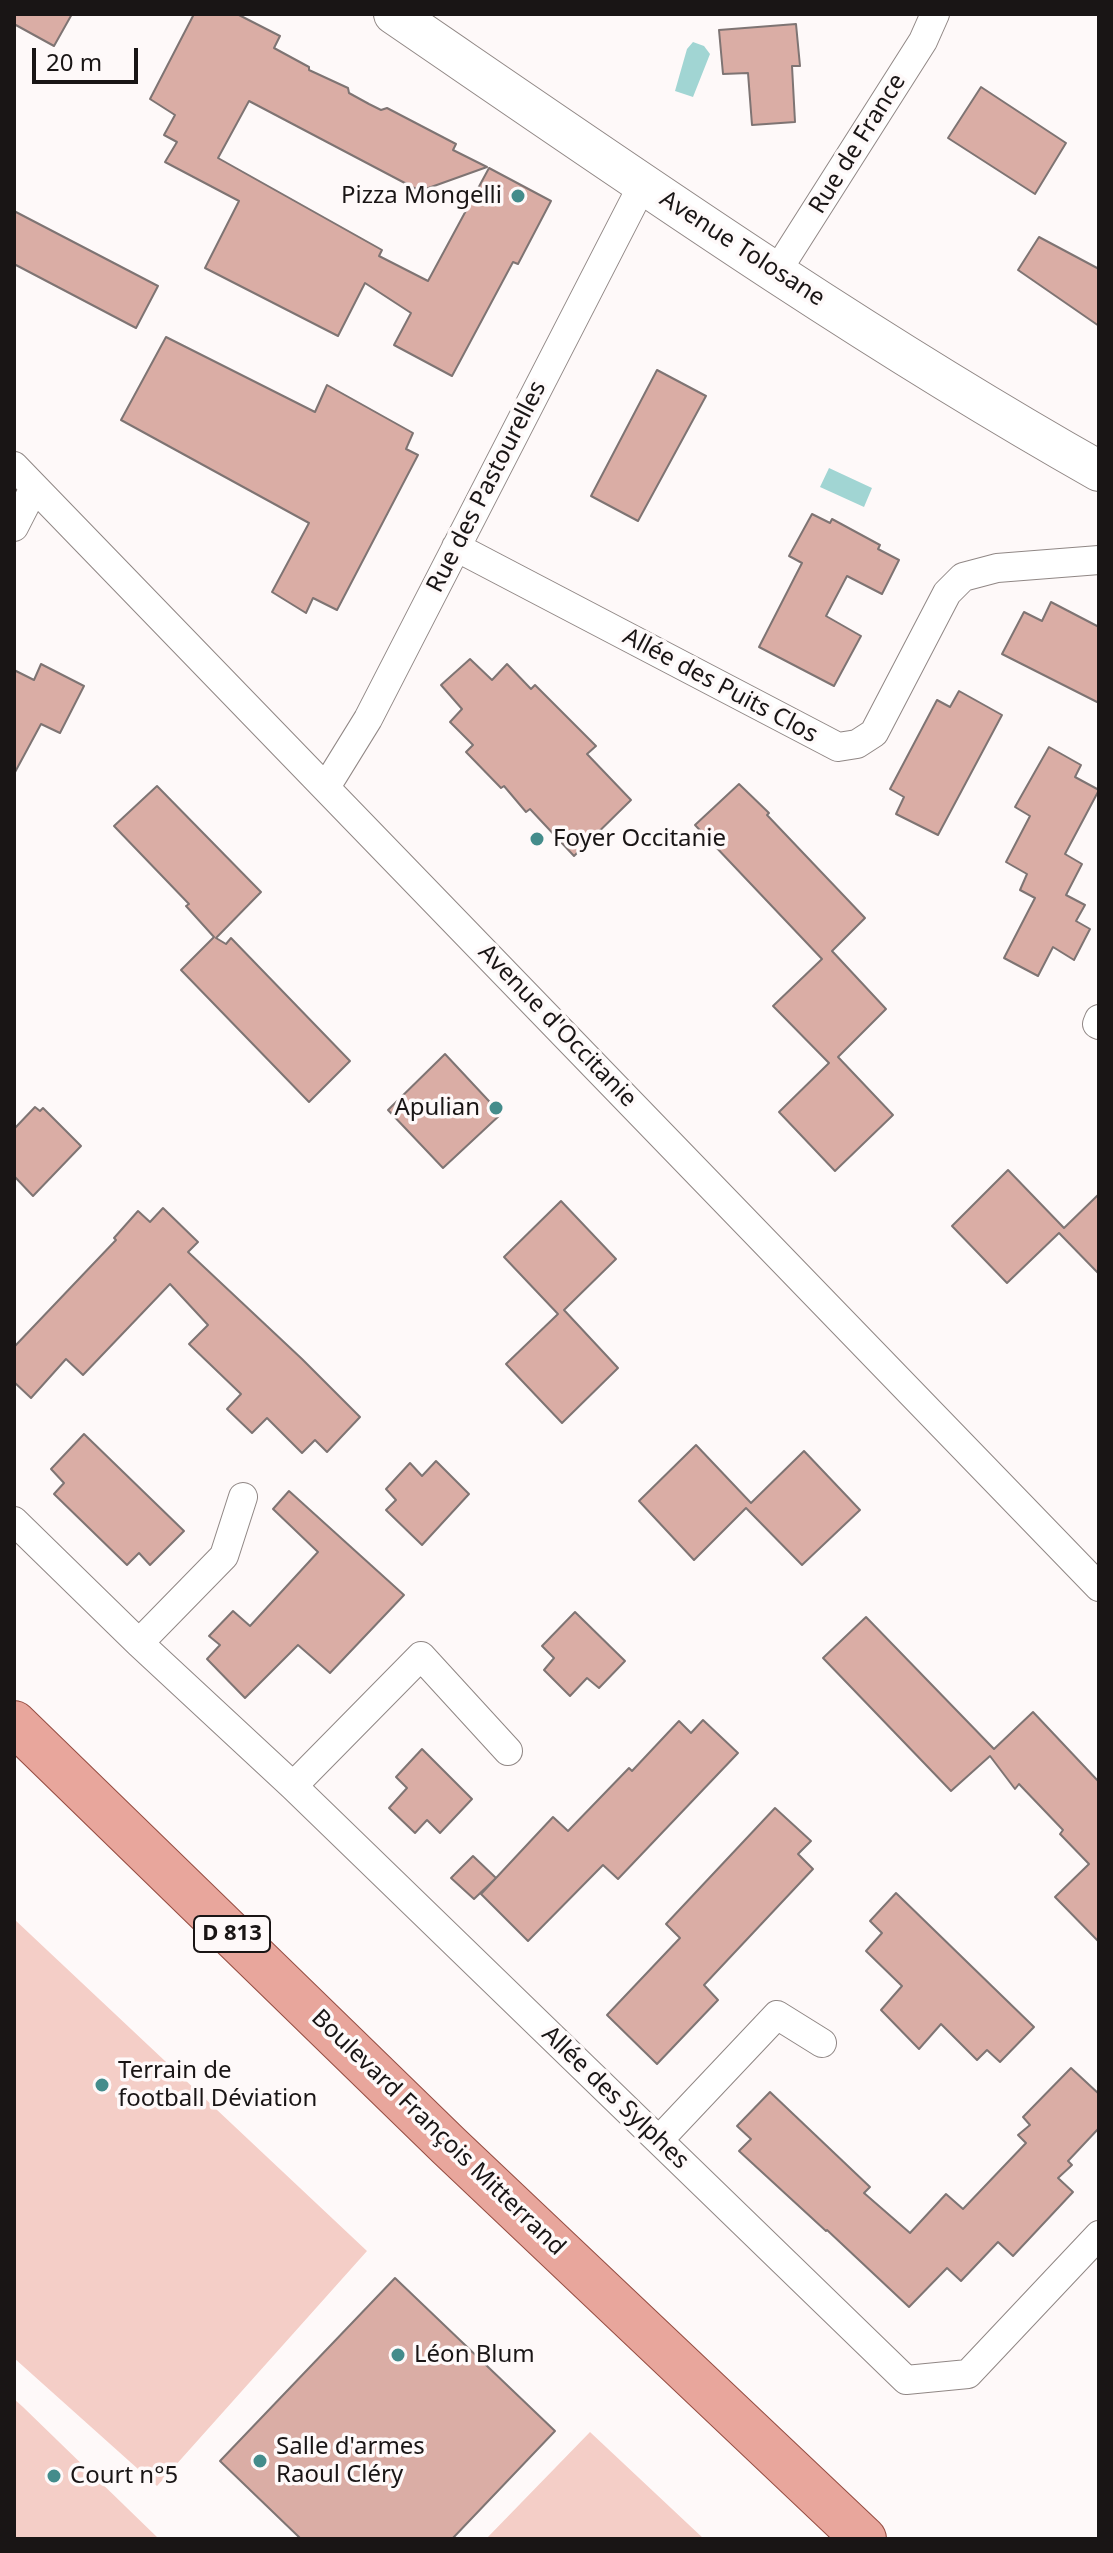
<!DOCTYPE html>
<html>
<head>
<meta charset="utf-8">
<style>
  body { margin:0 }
  #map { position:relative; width:1113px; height:2553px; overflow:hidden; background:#fef9f9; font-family:"Noto Sans",sans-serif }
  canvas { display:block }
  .frame { position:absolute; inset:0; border:16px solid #191515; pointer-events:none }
  .scale { position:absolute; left:32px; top:48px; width:106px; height:36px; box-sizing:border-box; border:4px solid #191515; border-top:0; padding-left:10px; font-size:24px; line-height:28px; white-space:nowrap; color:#191515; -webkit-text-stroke:6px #fef9f9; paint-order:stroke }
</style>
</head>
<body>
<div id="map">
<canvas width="1113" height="2553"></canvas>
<div class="frame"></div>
<div class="scale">20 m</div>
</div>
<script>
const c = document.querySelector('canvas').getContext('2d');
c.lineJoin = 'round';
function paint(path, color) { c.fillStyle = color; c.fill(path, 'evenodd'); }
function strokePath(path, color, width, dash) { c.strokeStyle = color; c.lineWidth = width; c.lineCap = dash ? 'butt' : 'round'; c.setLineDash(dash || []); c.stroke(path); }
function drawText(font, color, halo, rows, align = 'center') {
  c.font = font + ' "Noto Sans",sans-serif'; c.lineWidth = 7; c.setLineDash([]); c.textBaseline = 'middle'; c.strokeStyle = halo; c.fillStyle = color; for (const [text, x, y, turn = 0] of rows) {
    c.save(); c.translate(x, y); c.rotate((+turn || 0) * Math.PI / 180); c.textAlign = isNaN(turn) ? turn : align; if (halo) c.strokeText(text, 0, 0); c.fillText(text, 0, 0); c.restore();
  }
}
const green = new Path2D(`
  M14,1919L367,2251L157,2486L14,2358Z
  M14,2399L23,2407L159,2539H16Z
  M590,2432L704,2539H486Z`);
const water = new Path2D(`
  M693,42L704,46L710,54L693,97L675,91L687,49Z
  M829,468L872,488L864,507L820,487Z`);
const building = new Path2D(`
  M14,14H72L54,46L14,24Z
  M194,14H237L280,36L274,48L309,67V70L348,88L349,93L369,104L381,110L387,108L456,144L453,150L487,167L420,191L249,101L218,158L382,250L379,256L428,281L489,168L551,201L518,264L513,262L452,376L394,345L411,313L365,283L338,336L205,268L239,201L165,162L177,142L164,135L175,115L150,99Z
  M796,24L800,66H792L795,122L752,125L748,73L723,74L719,30Z
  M981,87L1066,143L1035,194L948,138Z
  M14,211L158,286L136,328L14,264Z
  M1039,237L1099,269V326L1018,270Z
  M166,337L315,412L327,385L413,433L406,449L418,455L337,610L313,598L306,613L272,592L309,523L121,420Z
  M657,370L706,396L638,521L591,496Z
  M812,514L830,523L832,519L880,545L878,549L899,560L882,594L847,576L826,616L861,636L834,686L759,647L802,563L789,556Z
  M1051,602L1099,627V703L1002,654L1024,612L1042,621Z
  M470,659L492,680L507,664L531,689L535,685L596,746L587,754L631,800L574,856L530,809L526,812L504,786L501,788L466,752L473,745L450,722L462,709L441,685Z
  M41,664L84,686L60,733L41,724L14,774V670L34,680Z
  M959,691L1002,715L938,835L896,814L904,797L890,789L937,700L950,707Z
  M1049,747L1081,765L1075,777L1099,790L1065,854L1082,864L1066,895L1085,905L1076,921L1090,929L1074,960L1053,947L1038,976L1004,958L1035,898L1020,890L1027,874L1006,862L1030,816L1015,807Z
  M739,784L769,813L767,815L865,918L832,951L886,1009L838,1057L893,1115L835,1171L779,1112L829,1063L773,1006L822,959L695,825Z
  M157,786L261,892L216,938L226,944L231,938L350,1061L309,1102L181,970L214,937L186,906L189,904L114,826Z
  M445,1054L501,1114L443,1168L388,1110Z
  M35,1107L40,1111L43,1108L81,1146L33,1196L14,1176V1129Z
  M1008,1170L1064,1228L1099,1194V1274L1059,1233L1007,1283L952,1226Z
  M561,1201L616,1259L564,1310L618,1368L562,1423L506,1364L558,1314L504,1257Z
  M163,1208L198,1242L188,1252L302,1359L360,1417L327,1452L315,1440L302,1453L267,1418L252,1433L227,1409L241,1394L189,1344L208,1325L170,1284L83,1375L66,1359L31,1398L14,1382V1347L116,1240L114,1238L138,1211L150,1222Z
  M84,1434L184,1531L150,1565L139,1553L127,1565L54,1494L64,1483L51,1469Z
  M696,1445L751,1503L804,1451L860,1510L802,1565L746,1508L694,1560L639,1501Z
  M436,1461L469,1494L422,1545L386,1510L396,1500L386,1489L410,1463L422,1476Z
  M289,1491L404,1595L330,1673L298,1645L245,1698L207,1659L220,1645L209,1636L233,1611L250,1626L318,1552L273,1509Z
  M575,1612L625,1661L599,1688L587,1678L570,1696L544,1670L554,1658L542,1646Z
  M866,1617L994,1749L1033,1712L1099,1782V1942L1055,1897L1089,1864L1060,1834L1063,1830L1019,1784L1015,1789L990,1756L951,1791L823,1658Z
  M703,1720L738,1753L618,1879L603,1865L528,1941L481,1894L553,1817L568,1831L629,1768L632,1771L679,1721L691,1733Z
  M422,1749L472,1799L440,1833L427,1820L415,1833L389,1808L407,1788L396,1777Z
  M775,1808L811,1841L798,1854L813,1869L704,1985L718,2000L657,2064L607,2015L680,1938L666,1924Z
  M473,1856L496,1878L474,1899L451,1878Z
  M896,1893L1034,2027L1000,2062L987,2050L977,2060L941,2024L919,2049L881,2010L902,1986L866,1951L882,1933L870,1921Z
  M1071,2068L1099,2094V2128L1068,2161L1072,2165L1058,2178L1073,2192L1013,2256L998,2242L961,2281L947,2268L909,2307L827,2230L826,2231L739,2151L751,2139L737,2126L770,2092L870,2187L864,2193L910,2233L946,2194L963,2209L1026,2143L1018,2135L1030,2125L1023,2117Z
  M395,2278L555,2431L452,2539H301L220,2461Z`);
const minor = new Path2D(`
  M777,271L923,41L935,14
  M14,466L1099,1587
  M14,527L34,488
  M456,547L838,747L857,744L874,733L947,593L963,577L997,568L1099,560
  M326,787L368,719L643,184
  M1099,1019L1097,1024L1099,1025
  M14,1521L139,1643L293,1786L906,2380L968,2374L1099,2235
  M139,1643L224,1556L243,1497
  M293,1786L421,1656L508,1751
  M659,2140L777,2015L822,2043`);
const secondary = new Path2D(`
  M394,14C625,172 855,333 1099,471`);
const primary = new Path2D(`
  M14,1723L449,2146L864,2539`);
const markers = [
  [518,196,8,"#448c8b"],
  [537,839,8,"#448c8b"],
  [496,1108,8,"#448c8b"],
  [102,2085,8,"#448c8b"],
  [398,2355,8,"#448c8b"],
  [260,2461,8,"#448c8b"],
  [54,2476,8,"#448c8b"]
];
const shields = [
  [232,1934,76]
];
const shieldNames = [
  ["D 813",232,1934]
];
const streetNames = [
  ["Rue de France",858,144,-58],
  ["Avenue Tolosane",742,249,33],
  ["Rue des Pastourelles",487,487,-63],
  ["Allée des Puits Clos",720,686,28],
  ["Avenue d'Occitanie",557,1026,46],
  ["Allée des Sylphes",615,2098,44],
  ["Boulevard François Mitterrand",438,2133,44]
];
const poiNames = [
  ["Pizza Mongelli",502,196,"right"],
  ["Foyer Occitanie",553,839],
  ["Apulian",480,1108,"right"],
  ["Terrain de",118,2071],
  ["football Déviation",118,2099],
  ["Léon Blum",414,2355],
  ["Salle d'armes",276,2447],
  ["Raoul Cléry",276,2475],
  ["Court n°5",70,2476]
];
paint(green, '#f4cec7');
paint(water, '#a1d5d3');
paint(building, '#daada5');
strokePath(building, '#7e7473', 2);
strokePath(minor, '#908785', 30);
strokePath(secondary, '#908785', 42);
strokePath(primary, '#954d42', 46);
strokePath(minor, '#fff', 28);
strokePath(secondary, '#fff', 40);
strokePath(primary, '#e8a69c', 44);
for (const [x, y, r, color] of markers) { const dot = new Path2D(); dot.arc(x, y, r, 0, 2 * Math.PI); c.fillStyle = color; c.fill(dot); strokePath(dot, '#fef9f9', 3); }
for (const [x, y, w] of shields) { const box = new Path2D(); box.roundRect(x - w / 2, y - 18, w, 36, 6); c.fillStyle = '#fef9f9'; c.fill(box); strokePath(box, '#191515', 2); }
drawText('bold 22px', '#191515', null, shieldNames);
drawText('24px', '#191515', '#fef9f9', streetNames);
drawText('24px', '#191515', '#fef9f9', poiNames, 'left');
</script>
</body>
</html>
